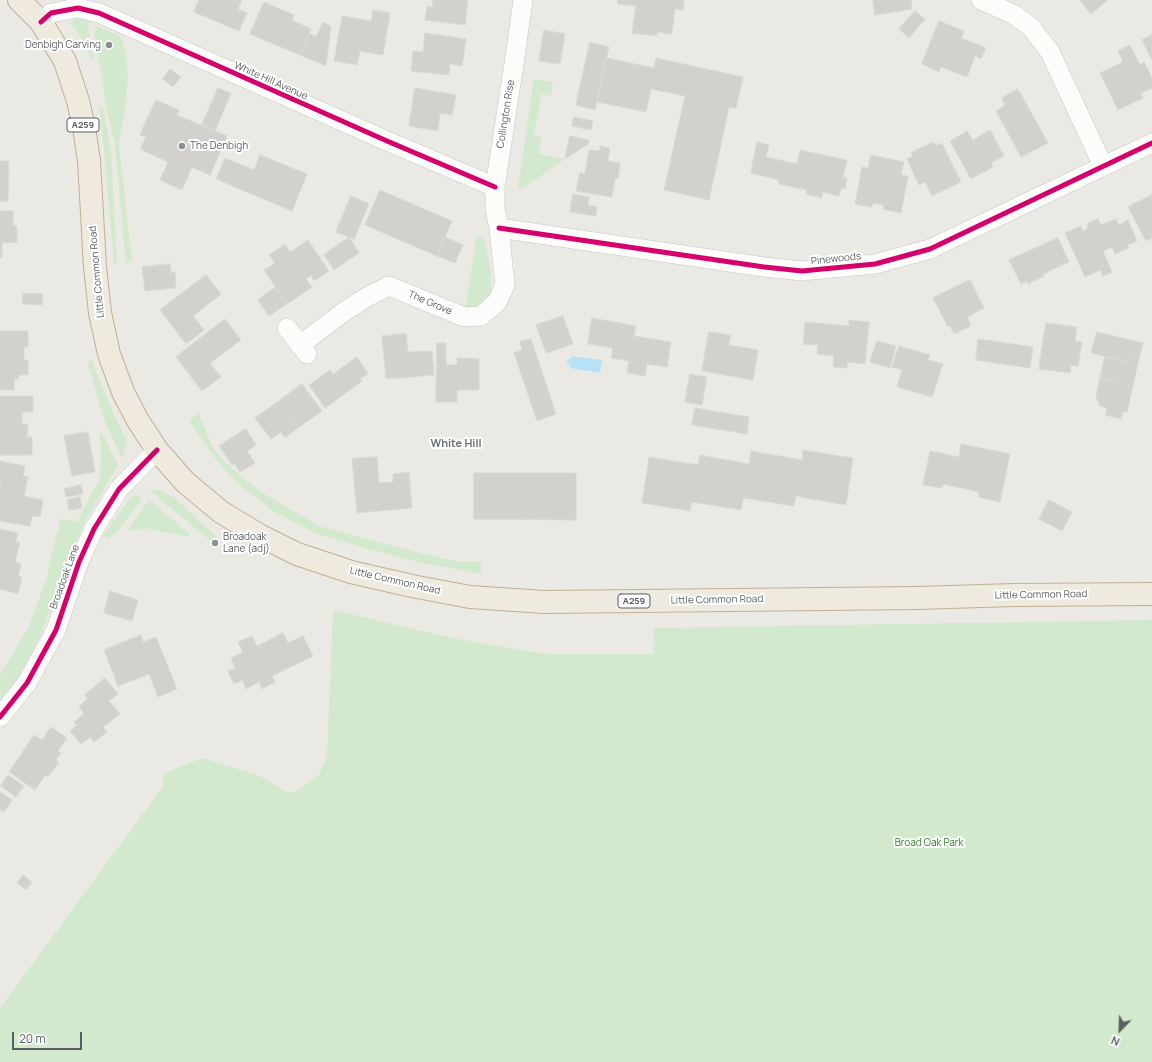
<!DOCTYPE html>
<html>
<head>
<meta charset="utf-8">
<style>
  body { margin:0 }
  #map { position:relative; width:1152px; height:1062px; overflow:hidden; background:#ebe9e4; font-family:Manrope,sans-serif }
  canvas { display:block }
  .north { position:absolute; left:1100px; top:1010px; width:40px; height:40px; -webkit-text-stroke:3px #fff; paint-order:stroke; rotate:203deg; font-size:11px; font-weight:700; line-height:16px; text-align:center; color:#595f63 }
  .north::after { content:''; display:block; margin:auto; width:14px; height:18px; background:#595f63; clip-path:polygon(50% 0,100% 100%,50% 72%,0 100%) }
  .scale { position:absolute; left:12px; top:1032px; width:70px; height:18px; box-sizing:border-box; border:2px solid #595f63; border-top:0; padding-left:5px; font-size:12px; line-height:14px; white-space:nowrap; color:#595f63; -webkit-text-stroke:3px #fff; paint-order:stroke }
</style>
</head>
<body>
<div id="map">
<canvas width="1152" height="1062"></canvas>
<div class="north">N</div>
<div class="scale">20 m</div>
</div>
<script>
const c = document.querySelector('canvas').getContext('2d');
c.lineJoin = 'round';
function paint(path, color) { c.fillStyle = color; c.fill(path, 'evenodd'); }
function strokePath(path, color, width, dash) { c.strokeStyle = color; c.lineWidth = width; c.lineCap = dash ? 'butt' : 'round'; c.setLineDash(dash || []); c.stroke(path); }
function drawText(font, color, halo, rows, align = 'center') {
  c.font = font + ' Manrope,sans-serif'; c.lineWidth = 4; c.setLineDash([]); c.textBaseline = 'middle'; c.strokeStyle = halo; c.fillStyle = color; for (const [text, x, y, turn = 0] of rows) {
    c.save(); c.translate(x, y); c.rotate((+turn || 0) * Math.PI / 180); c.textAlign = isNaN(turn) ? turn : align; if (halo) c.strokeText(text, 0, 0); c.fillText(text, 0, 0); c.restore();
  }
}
const green = new Path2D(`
  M76,18H81L90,22L88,26L94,59L92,60L79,34L73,27L71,23Z
  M96,26L120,36L126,55L128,78L125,110L119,144L132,262L126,263L115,145L105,100L103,82L94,33Z
  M534,79L553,82L551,96L541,94L534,136L541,137L539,154L565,159L523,188L518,189Z
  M99,107H103L111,150L117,263H114L104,149Z
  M477,235L485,240L491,272V294L481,306L465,309Z
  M91,359L113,412L127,441L122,459L103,417L88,363Z
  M198,412L213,448L222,459L241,476L261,492L319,526L363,538L424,554L459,562H481L482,574L422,563L368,549L315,533L273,511L236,482L217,461L190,422Z
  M99,433H102L118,465L84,523L68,558L43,629L19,677L0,700V674L28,629L47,577L56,534L58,533L60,519L77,522L100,477L101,446Z
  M149,490L161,491L174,497L218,538L212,542Z
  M137,494L142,499L117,532L107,539L103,536L128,500Z
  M149,500L190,534L189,537L145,528L127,531Z
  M333,610L452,638L546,654H654L653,628L1152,620V1062H0V1008L164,785L163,774L202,758L260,776L287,792H295L319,775L327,756Z`);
const water = new Path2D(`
  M572,356L602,360L600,373L570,368L571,366L567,364V361L569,359H571Z`);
const building = new Path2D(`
  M199,0H242L238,9L247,13L239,31L194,12Z
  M433,0H468L465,25L425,20L427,6L432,7Z
  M618,0H684L683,10L675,9L672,34L657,32V36L632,33L636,6L618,4Z
  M873,0H911L912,9L875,15Z
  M1080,0H1108L1091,14Z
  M264,2L294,15L292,20L311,29L300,55L250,34Z
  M373,10L390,13L383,55L360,51L357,65L334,61L342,16L371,21Z
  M915,11L925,19L909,38L899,29Z
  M939,21L964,31L961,38L986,48L981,59L975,56L967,77L941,67L939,72L922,64Z
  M323,22L331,26L326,66L300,55L309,33L316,37Z
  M544,30L565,34L560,64L539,61Z
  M425,33L466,39L462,66L450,64L449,75L411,71L413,51L423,52Z
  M1152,35V60L1142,40Z
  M590,42L609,47L595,110L576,105Z
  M1130,45L1140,65L1144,62L1152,78V88L1140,94L1143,98L1118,110L1100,73L1123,62L1118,51Z
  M606,58L654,68L656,58L743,77L736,108L729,107L709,200L664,190L685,96L651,89L646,112L597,102Z
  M170,69L181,77L173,87L163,79Z
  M218,88L231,93L215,131L202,125Z
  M415,88L456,95L452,115L440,113L438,131L409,126Z
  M1018,89L1048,143L1021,157L996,111L1005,105L1002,98Z
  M156,100L179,110L177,115L227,136L210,175L192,167L182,190L160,180L168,162L140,149L146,137L140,135Z
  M574,117L593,121L591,130L572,126Z
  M990,130L1004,156L991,163L993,167L971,179L950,141L967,131L973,140Z
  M570,136L589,140L588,144L565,159Z
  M757,142L769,145L766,157L797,164L800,150L847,160L843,178H847L845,189L841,188L839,196L823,192L822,198L806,194L807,190L778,184L779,180L751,173Z
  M934,142L936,146L942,143L961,182L932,196L925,182L919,185L907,159L913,156L911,153Z
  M600,146L610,148L608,161L620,163L618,179L615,178L612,197L576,191L580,172L585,174L589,150L600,151Z
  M260,155L307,174L292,211L216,179L225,158L254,170Z
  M871,155L904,162L901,175L908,176L901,213L883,209L884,205L873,203L872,207L855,204L862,167L868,168Z
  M0,161H9L8,201H0Z
  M380,190L452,221L437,256L365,225Z
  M573,194L589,197L588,205L597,207L596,216L570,212Z
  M1152,195V238L1146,241L1128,207Z
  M351,196L369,204L354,239L336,232Z
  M0,211H13V226H17V243L2,242V257L0,258Z
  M1098,219L1101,225L1116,219L1119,225L1128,220L1137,241L1127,245L1129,248L1115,254L1112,247L1103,251L1112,272L1103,276L1100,270L1085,277L1065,233L1081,226L1083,231L1088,228L1087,224Z
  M349,237L359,253L334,270L324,255Z
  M445,237L463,245L455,263L437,256Z
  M1058,238L1069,262L1043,274L1044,276L1028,284L1027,281L1021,284L1009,260Z
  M308,240L329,271L314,281L311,275L306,279L312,287L287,304L264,270L275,263L269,255L285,244L290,252Z
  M170,264L171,273L175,272L176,288L145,291L142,267Z
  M206,275L221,294L193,316L204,330L186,344L160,310Z
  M970,280L984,308L967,317L971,326L954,334L950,326L948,327L933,298Z
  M276,287L287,304L278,310L267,293Z
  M23,293L43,294L42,305L23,304Z
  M267,293L278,310L269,316L258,300Z
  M563,316L573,344L546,353L536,325Z
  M592,318L636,326L634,336L671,342L667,367L647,364L645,376L627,373L629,361L611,358L613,348L588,344Z
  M225,319L241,340L210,363L221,377L202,391L176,357Z
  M849,320L869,322L865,364L847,362V368L833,367L834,356L817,354L818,345L803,344L805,322L849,326Z
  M1046,323L1077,327L1075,341L1082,342L1078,366L1071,365L1070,373L1039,369Z
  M0,331H28V347H24V360H28V375H19L18,379H14V390H0Z
  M709,332L731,335L729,345L758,350L753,380L702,371Z
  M1097,332L1143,343L1139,358L1131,357L1130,362L1091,353Z
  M406,334L408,352L432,351L434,375L386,379L382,336Z
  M531,339L556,414L537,421L514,353L522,350L520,342Z
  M978,339L1033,347L1030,368L976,360Z
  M877,341L896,346L890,368L870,362Z
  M437,343H446V365H457V358L479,359V390H457V402H436Z
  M899,346L930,355L928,360L943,364L932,397L897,387L902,370L892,367Z
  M357,357L368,374L360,379L362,381L325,408L309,385L330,370L333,374Z
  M1105,357L1130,362L1131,357L1139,358L1133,386L1100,378Z
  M690,374L707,377L702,405L685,402Z
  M1100,378L1133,386L1127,412H1123L1121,419L1105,415L1107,408L1100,406L1096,397Z
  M302,384L322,411L299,427L279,401Z
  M0,396H33V412H22V424H28L27,437H32V455H0Z
  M279,401L299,427L285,438L281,432L271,439L255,418Z
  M695,408L749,417L747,434L692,425Z
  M246,429L256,445L247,451L255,463L240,472L235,464L232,465L219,446Z
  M88,432L95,472L72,476L64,436Z
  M961,444L1010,454L1000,502L978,497L979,492L943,484L942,488L923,485L930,451L959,457Z
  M803,450L853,458L846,505L796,496L794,506L743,498L741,510L692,502L690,511L642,503L649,457L698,465L700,455L749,464L751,451L802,460Z
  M377,457L379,483L393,482V474L409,472L412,508L357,513L352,459Z
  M0,461L25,466L23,476L28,477L24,496L43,500L40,517L32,516L30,526L0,521V486L1,478H0Z
  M474,473H576V520L474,519Z
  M81,485L83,494L66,497L64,489Z
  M80,497L82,508L69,510L67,500Z
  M1049,500L1072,512L1062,531L1039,519Z
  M0,529L18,533L16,542L20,543L15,562L21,564L18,576L22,577L18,594L0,589Z
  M110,591L138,600L132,621L104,613Z
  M283,633L288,643L303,636L313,656L272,676L275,682L262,689L259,682L246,689L242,680L234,684L228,671L235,668L231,658L243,652L238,642L252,636L257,646Z
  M141,635L143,642L156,637L177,689L158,697L149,674L118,686L104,650Z
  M105,678L118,694L109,701L120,714L103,727L107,732L94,742L90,737L81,744L70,731L77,725L74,722L84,714L79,706L88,699L85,695Z
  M51,727L67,738L58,751L61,753L56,760L59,762L48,777L45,775L35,790L9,772L34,735L42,740Z
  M8,775L24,786L16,797L1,786Z
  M0,792L12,800L4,812L0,810Z
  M23,875L32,882L26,890L17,883Z`);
const street = new Path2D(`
  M981,0L1013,14L1031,27L1050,52L1103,166
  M41,22L51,13L78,8L99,13L387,141L495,187
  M499,228L764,267L802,271L875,264L930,249L1152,143
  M287,328L307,354
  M300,345L345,311L367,297L389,286L464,317L481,316L497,302L505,285L499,228L495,209V187L514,64L523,0
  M0,717L27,683L56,630L79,562L94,529L119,489L157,450`);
const highway = new Path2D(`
  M19,0L41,22L65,61L78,101L84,127L89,161L95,267L100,313L109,354L123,392L137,419L157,450L185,482L221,512L259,535L297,554L351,572L412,586L470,597L544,602L917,598L1014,595L1152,594`);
const cycleway = new Path2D(`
  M41,22L51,13L78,8L99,13L387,141L495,187
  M499,228L764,267L802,271L875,264L930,249L1152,143
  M0,717L27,683L56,630L79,562L94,529L119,489L157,450`);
const markers = [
  [109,45,4,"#8c8f90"],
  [182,146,4,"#8c8f90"],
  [215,543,4,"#8c8f90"]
];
const shields = [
  [83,125,32],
  [634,601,32]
];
const shieldNames = [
  ["A259",83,125],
  ["A259",634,601]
];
const poiNames = [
  ["Denbigh Carving",101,45,"right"],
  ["The Denbigh",190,146],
  ["Broadoak",223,537],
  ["Lane (adj)",223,549]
];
const streetNames = [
  ["White Hill Avenue",271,81,24],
  ["Collington Rise",506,114,-81],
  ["Pinewoods",836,259,-6],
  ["Little Common Road",97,272,-95],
  ["The Grove",430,303,23],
  ["Broadoak Lane",65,577,-70],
  ["Little Common Road",395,581,13],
  ["Little Common Road",1041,595,-1],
  ["Little Common Road",717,600,-1]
];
const parkNames = [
  ["Broad Oak Park",929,843]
];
const neighbourhoodNames = [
  ["White Hill",456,444]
];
paint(green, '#d2e9cd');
paint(water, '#b6e1f7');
paint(building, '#d2d1ce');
strokePath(building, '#dad8d4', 1);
strokePath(street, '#c7c7c7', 20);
strokePath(highway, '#c2af92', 24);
strokePath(street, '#fcfcfb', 19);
strokePath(highway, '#eeeae0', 22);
strokePath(cycleway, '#d6006c', 5);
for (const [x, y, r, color] of markers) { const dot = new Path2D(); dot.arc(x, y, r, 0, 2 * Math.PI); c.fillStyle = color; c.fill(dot); strokePath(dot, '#fff', 1.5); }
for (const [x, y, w] of shields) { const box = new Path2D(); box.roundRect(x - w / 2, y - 7, w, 14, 3); c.fillStyle = '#fff'; c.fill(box); strokePath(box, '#595f63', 1); }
drawText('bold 9px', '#595f63', null, shieldNames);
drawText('10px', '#595f63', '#fff', poiNames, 'left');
drawText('10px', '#595f63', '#fff', streetNames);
drawText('10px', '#2e822b', '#fff', parkNames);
drawText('bold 11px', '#6a7176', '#fff', neighbourhoodNames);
</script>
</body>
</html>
